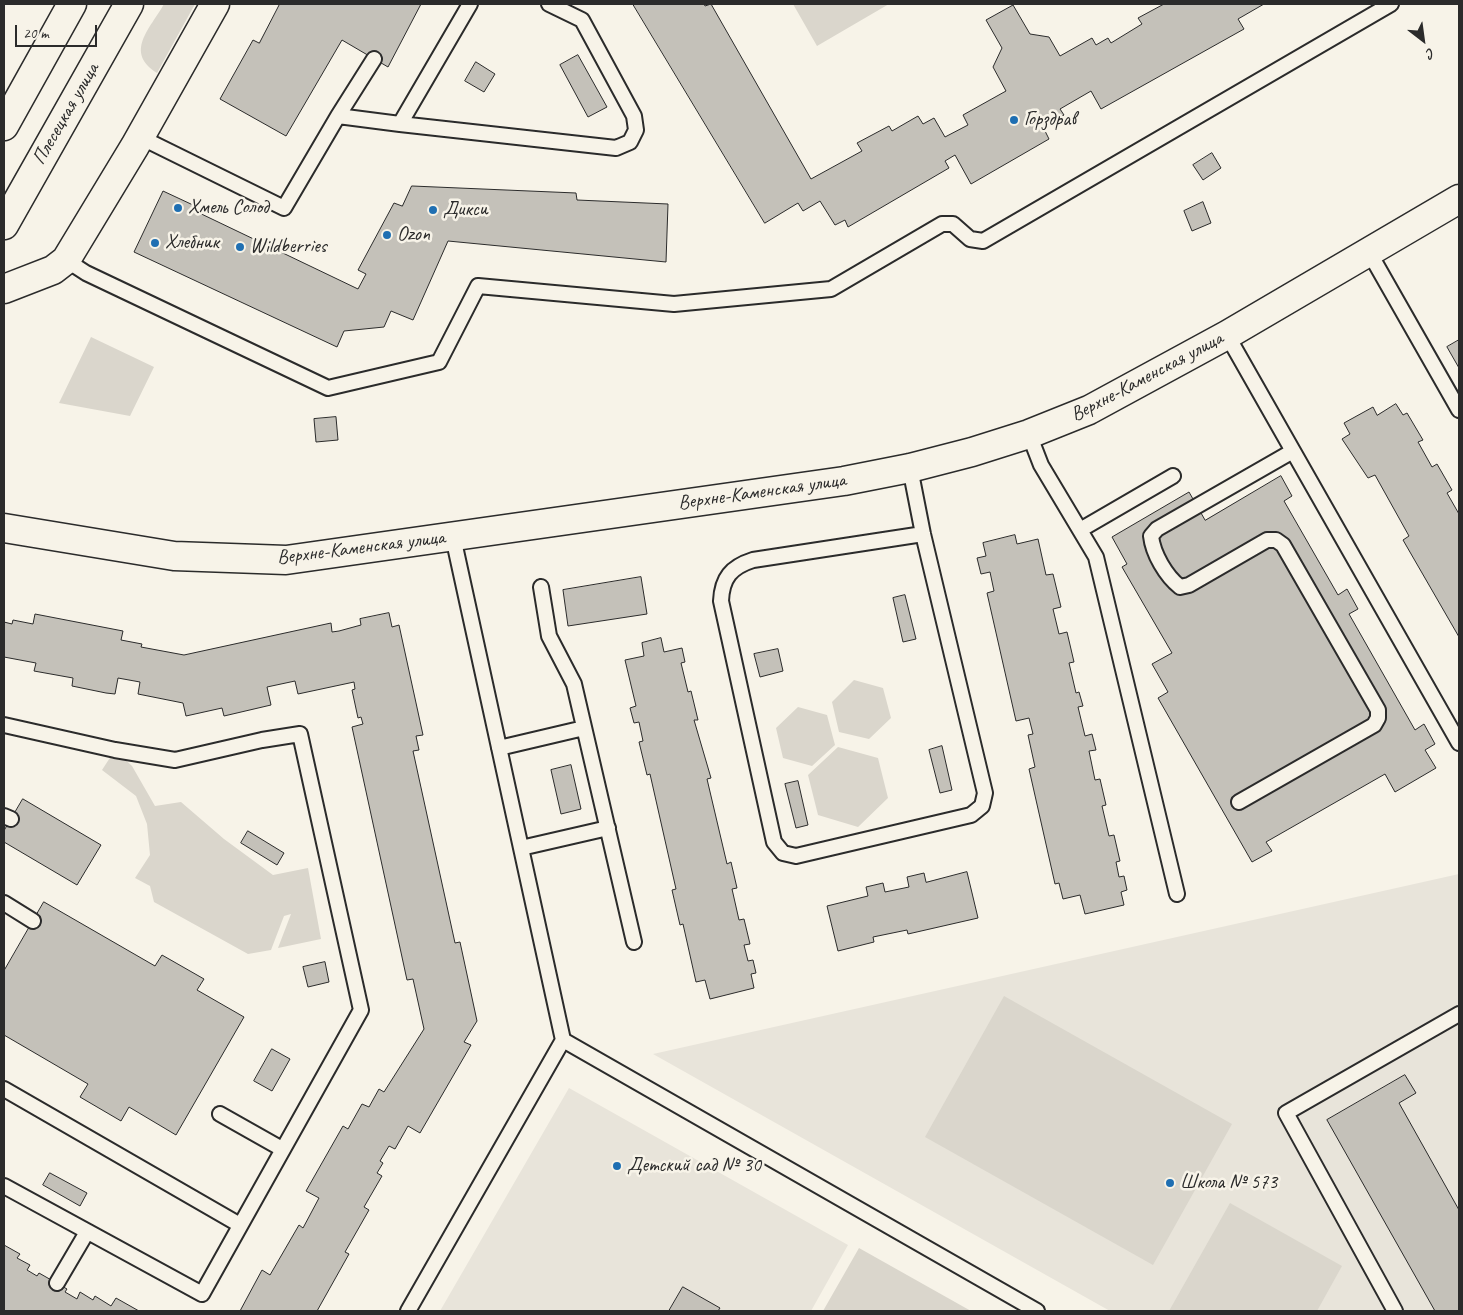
<!DOCTYPE html>
<html>
<head>
<meta charset="utf-8">
<style>
  body { margin:0 }
  #map { position:relative; width:1463px; height:1315px; overflow:hidden; background:#f7f3e8; font-family:Caveat,sans-serif }
  canvas { display:block }
  .frame { position:absolute; inset:0; border:5px solid #2b2b2b; pointer-events:none }
  .north { position:absolute; left:1398px; top:15px; width:50px; height:50px; -webkit-text-stroke:4px #f7f3e8; paint-order:stroke; rotate:150deg; font-size:14px; font-weight:700; line-height:20px; text-align:center; color:#2b2b2b }
  .north::after { content:''; display:block; margin:auto; width:18px; height:22px; background:#2b2b2b; clip-path:polygon(50% 0,100% 100%,50% 72%,0 100%) }
  .scale { position:absolute; left:15px; top:25px; width:82px; height:22px; box-sizing:border-box; border:2px solid #2b2b2b; border-top:0; padding-left:6px; font-size:15px; line-height:18px; white-space:nowrap; color:#2b2b2b; -webkit-text-stroke:4px #f7f3e8; paint-order:stroke }
</style>
</head>
<body>
<div id="map">
<canvas width="1463" height="1315"></canvas>
<div class="frame"></div>
<div class="north">С</div>
<div class="scale">20 m</div>
</div>
<script>
const c = document.querySelector('canvas').getContext('2d');
c.lineJoin = 'round';
function paint(path, color) { c.fillStyle = color; c.fill(path, 'evenodd'); }
function strokePath(path, color, width, dash) { c.strokeStyle = color; c.lineWidth = width; c.lineCap = dash ? 'butt' : 'round'; c.setLineDash(dash || []); c.stroke(path); }
function drawText(font, color, halo, rows, align = 'center') {
  c.font = font + ' Caveat,sans-serif'; c.lineWidth = 5; c.setLineDash([]); c.textBaseline = 'middle'; c.strokeStyle = halo; c.fillStyle = color; for (const [text, x, y, turn = 0] of rows) {
    c.save(); c.translate(x, y); c.rotate((+turn || 0) * Math.PI / 180); c.textAlign = isNaN(turn) ? turn : align; if (halo) c.strokeText(text, 0, 0); c.fillText(text, 0, 0); c.restore();
  }
}
const built = new Path2D(`
  M1459,874V1311H1110L653,1054Z
  M569,1088L848,1245L811,1311H440Z`);
const green = new Path2D(`
  M164,4H195L157,73C124,52 150,29 164,4Z
  M793,4H889L817,46Z
  M91,337L154,367L130,416L59,403Z
  M854,680L883,688L891,718L869,739L839,732L832,702Z
  M798,707L827,715L835,745L812,766L783,758L776,728Z
  M838,747L878,758L888,798L858,827L818,815L808,775Z
  M115,750L132,766L155,806L181,802L224,839L273,875L308,868L321,939L278,948L291,914L284,916L271,950L248,954L154,902L150,886L135,878L150,855L147,824L136,796L102,770Z
  M1004,996L1232,1124L1153,1265L925,1137Z
  M1230,1203L1342,1266L1317,1311H1169Z
  M859,1248L971,1311H823Z`);
const building = new Path2D(`
  M280,4H421L388,67L342,40L286,136L220,99L253,40L259,43Z
  M633,4H704L705,6L711,4L811,179L862,151L857,143L889,126L892,131L918,116L923,124L934,118L945,137L968,125L963,115L1006,91L993,67L1002,48L986,20L1013,5L1030,34L1049,37L1060,56L1092,38L1096,45L1108,38L1111,43L1142,24L1138,18L1164,4H1264L1238,19L1244,29L1101,109L1091,91L1060,109L1064,115L1043,127L1049,139L971,184L955,155L945,161L949,168L848,227L845,220L835,225L820,201L803,211L798,203L765,223Z
  M578,55L607,107L588,117L560,65Z
  M476,62L495,74L484,92L465,81Z
  M1212,153L1221,168L1203,180L1193,165Z
  M412,186L576,193L577,200L668,204L666,262L448,241L413,320L391,311L384,327L344,331L337,347L134,252L163,191L193,205L191,209L358,289L366,274L358,270L394,203L402,206Z
  M1203,202L1211,223L1192,231L1184,211Z
  M1459,340V368L1447,347Z
  M1396,404L1403,415L1407,413L1423,440L1418,442L1432,467L1437,464L1452,490L1447,493L1459,514V637L1403,540L1409,536L1375,475L1368,478L1342,439L1350,434L1344,423L1373,407L1377,415Z
  M336,417L338,440L316,442L314,419Z
  M1281,476L1292,496L1284,501L1338,595L1347,589L1358,609L1349,614L1415,730L1424,724L1435,744L1425,750L1436,768L1395,792L1385,774L1266,842L1272,851L1252,862L1158,698L1168,692L1152,664L1172,653L1122,567L1127,564L1112,537L1189,492L1205,520Z
  M1015,535L1017,544L1038,539L1046,575L1053,574L1061,607L1053,609L1059,634L1067,632L1074,662L1069,663L1076,693L1079,692L1083,706L1078,707L1085,736L1092,734L1096,750L1089,751L1095,780L1100,779L1106,805L1102,806L1109,836L1114,835L1120,861L1116,862L1119,877L1124,876L1127,890L1121,892L1124,905L1085,914L1080,895L1063,899L1059,883L1055,884L1029,769L1035,767L1028,735L1033,734L1029,718L1016,721L987,593L994,591L990,572L981,574L977,558L986,556L983,543Z
  M641,577L647,614L568,626L563,590Z
  M905,595L916,639L903,642L893,598Z
  M389,613L392,627L399,625L423,735L416,736L419,750L413,751L455,943L460,942L477,1021L464,1042L471,1045L420,1133L408,1126L395,1149L389,1146L380,1161L383,1163L377,1173L382,1176L364,1207L369,1210L345,1252L349,1254L317,1311H240L262,1270L270,1275L299,1225L303,1228L319,1198L306,1191L343,1126L348,1129L362,1104L369,1107L379,1089L384,1092L424,1029L413,979L407,980L352,727L363,724L361,717L358,718L352,690L355,689L354,682L298,694L295,681L267,687L271,705L224,716L222,708L186,716L183,703L138,694L140,682L118,678L115,694L106,693L72,686L73,678L34,671L36,663L4,657V622L12,624L13,620L33,624L35,614L123,631L121,640L142,644L141,647L184,655L331,623L332,632L339,631L361,625L360,619Z
  M661,638L664,652L682,648L685,662L681,663L688,692L691,691L698,720H694L711,778L707,779L727,864L731,862L737,888L732,889L739,920L744,919L750,944L744,945L748,961L753,960L756,973L751,974L754,988L710,999L705,980L696,982L683,924L680,925L672,890L676,889L650,774L647,775L639,742L643,741L639,722L634,723L630,708L636,706L625,660L644,656L642,643Z
  M778,649L783,671L760,677L754,654Z
  M942,746L952,790L940,793L929,750Z
  M571,765L581,809L561,814L551,770Z
  M798,781L808,825L796,828L785,784Z
  M23,799L101,845L77,885L4,842V831Z
  M248,831L284,853L277,865L241,843Z
  M967,872L978,918L908,934L907,930L873,937L874,942L838,951L827,906L868,896L866,887L883,883L885,892L909,887L907,877L924,873L926,882Z
  M44,902L155,966L162,955L204,979L197,990L244,1017L176,1135L129,1107L121,1121L80,1097L88,1084L4,1035V971Z
  M325,962L329,982L308,987L303,967Z
  M272,1049L290,1059L272,1091L254,1081Z
  M1405,1075L1416,1093L1399,1103L1459,1210V1311H1435L1327,1120Z
  M50,1173L87,1193L80,1206L43,1185Z
  M4,1245L20,1254L17,1258L30,1265L27,1270L37,1276L39,1273L67,1289L65,1292L77,1299L80,1292L93,1300L95,1296L111,1306L116,1298L139,1311H4Z
  M683,1287L720,1308L718,1311H669Z`);
const lane = new Path2D(`
  M338,116L374,59
  M400,124L616,148L630,142L636,130L634,116L582,20L549,4
  M140,137L284,208L338,116L400,124L470,4
  M1369,252L1459,410
  M66,260L86,273L328,388L439,362L478,286L674,304L831,289L942,224H953L970,239L983,241L1391,4
  M1227,335L1459,743
  M1029,434L1041,465L1096,557L1177,894
  M910,468L923,534L985,793L982,806L971,815L796,856L783,853L774,842L721,601C722,578 731,567 753,560L923,534
  M1080,530L1173,476
  M453,537L563,1040L1037,1311
  M541,587L549,636L574,684L634,942
  M4,725L115,750L175,760L262,740L300,734L361,1010L202,1294L4,1186
  M499,748L584,728
  M1239,802L1374,725L1378,718V710L1283,545L1276,540H1267L1189,585L1180,587C1166,576 1153,554 1151,536L1157,529L1293,451
  M4,816L11,819
  M521,848L608,828
  M4,903L33,921
  M4,1089L240,1225
  M220,1114L282,1149
  M57,1283L87,1232
  M408,1311L563,1040
  M1395,1311L1286,1113L1459,1014`);
const street = new Path2D(`
  M4,289L53,270L66,260L135,146L215,4
  M4,528L174,556L286,560L844,481L910,468L972,452L1029,434L1089,410L1227,335L1459,199`);
const secondary = new Path2D(`
  M4,126L72,4
  M4,225L129,4`);
const markers = [
  [1014,120,5,"#1f6fb2"],
  [178,208,5,"#1f6fb2"],
  [433,210,5,"#1f6fb2"],
  [387,235,5,"#1f6fb2"],
  [155,243,5,"#1f6fb2"],
  [240,247,5,"#1f6fb2"],
  [617,1166,5,"#1f6fb2"],
  [1170,1183,5,"#1f6fb2"]
];
const streetNames = [
  ["Плесецкая улица",66,114,-60],
  ["Верхне-Каменская улица",1147,377,-28],
  ["Верхне-Каменская улица",762,492,-8],
  ["Верхне-Каменская улица",361,548,-7]
];
const poiNames = [
  ["Горздрав",1024,120],
  ["Хмель Солод",188,208],
  ["Дикси",443,210],
  ["Ozon",397,235],
  ["Хлебник",165,243],
  ["Wildberries",250,247],
  ["Детский сад № 30",627,1166],
  ["Школа № 573",1180,1183]
];
paint(built, '#e8e4da');
paint(green, '#dad6cc');
paint(building, '#c4c1b9');
strokePath(building, '#2b2b2b', 1);
strokePath(lane, '#2b2b2b', 18);
strokePath(street, '#2b2b2b', 31);
strokePath(secondary, '#2b2b2b', 31);
strokePath(lane, '#f7f3e8', 14);
strokePath(street, '#f7f3e8', 28);
strokePath(secondary, '#f7f3e8', 28);
for (const [x, y, r, color] of markers) { const dot = new Path2D(); dot.arc(x, y, r, 0, 2 * Math.PI); c.fillStyle = color; c.fill(dot); strokePath(dot, '#f7f3e8', 2); }
drawText('20px', '#2b2b2b', '#f7f3e8', streetNames);
drawText('20px', '#2b2b2b', '#f7f3e8', poiNames, 'left');
</script>
</body>
</html>
